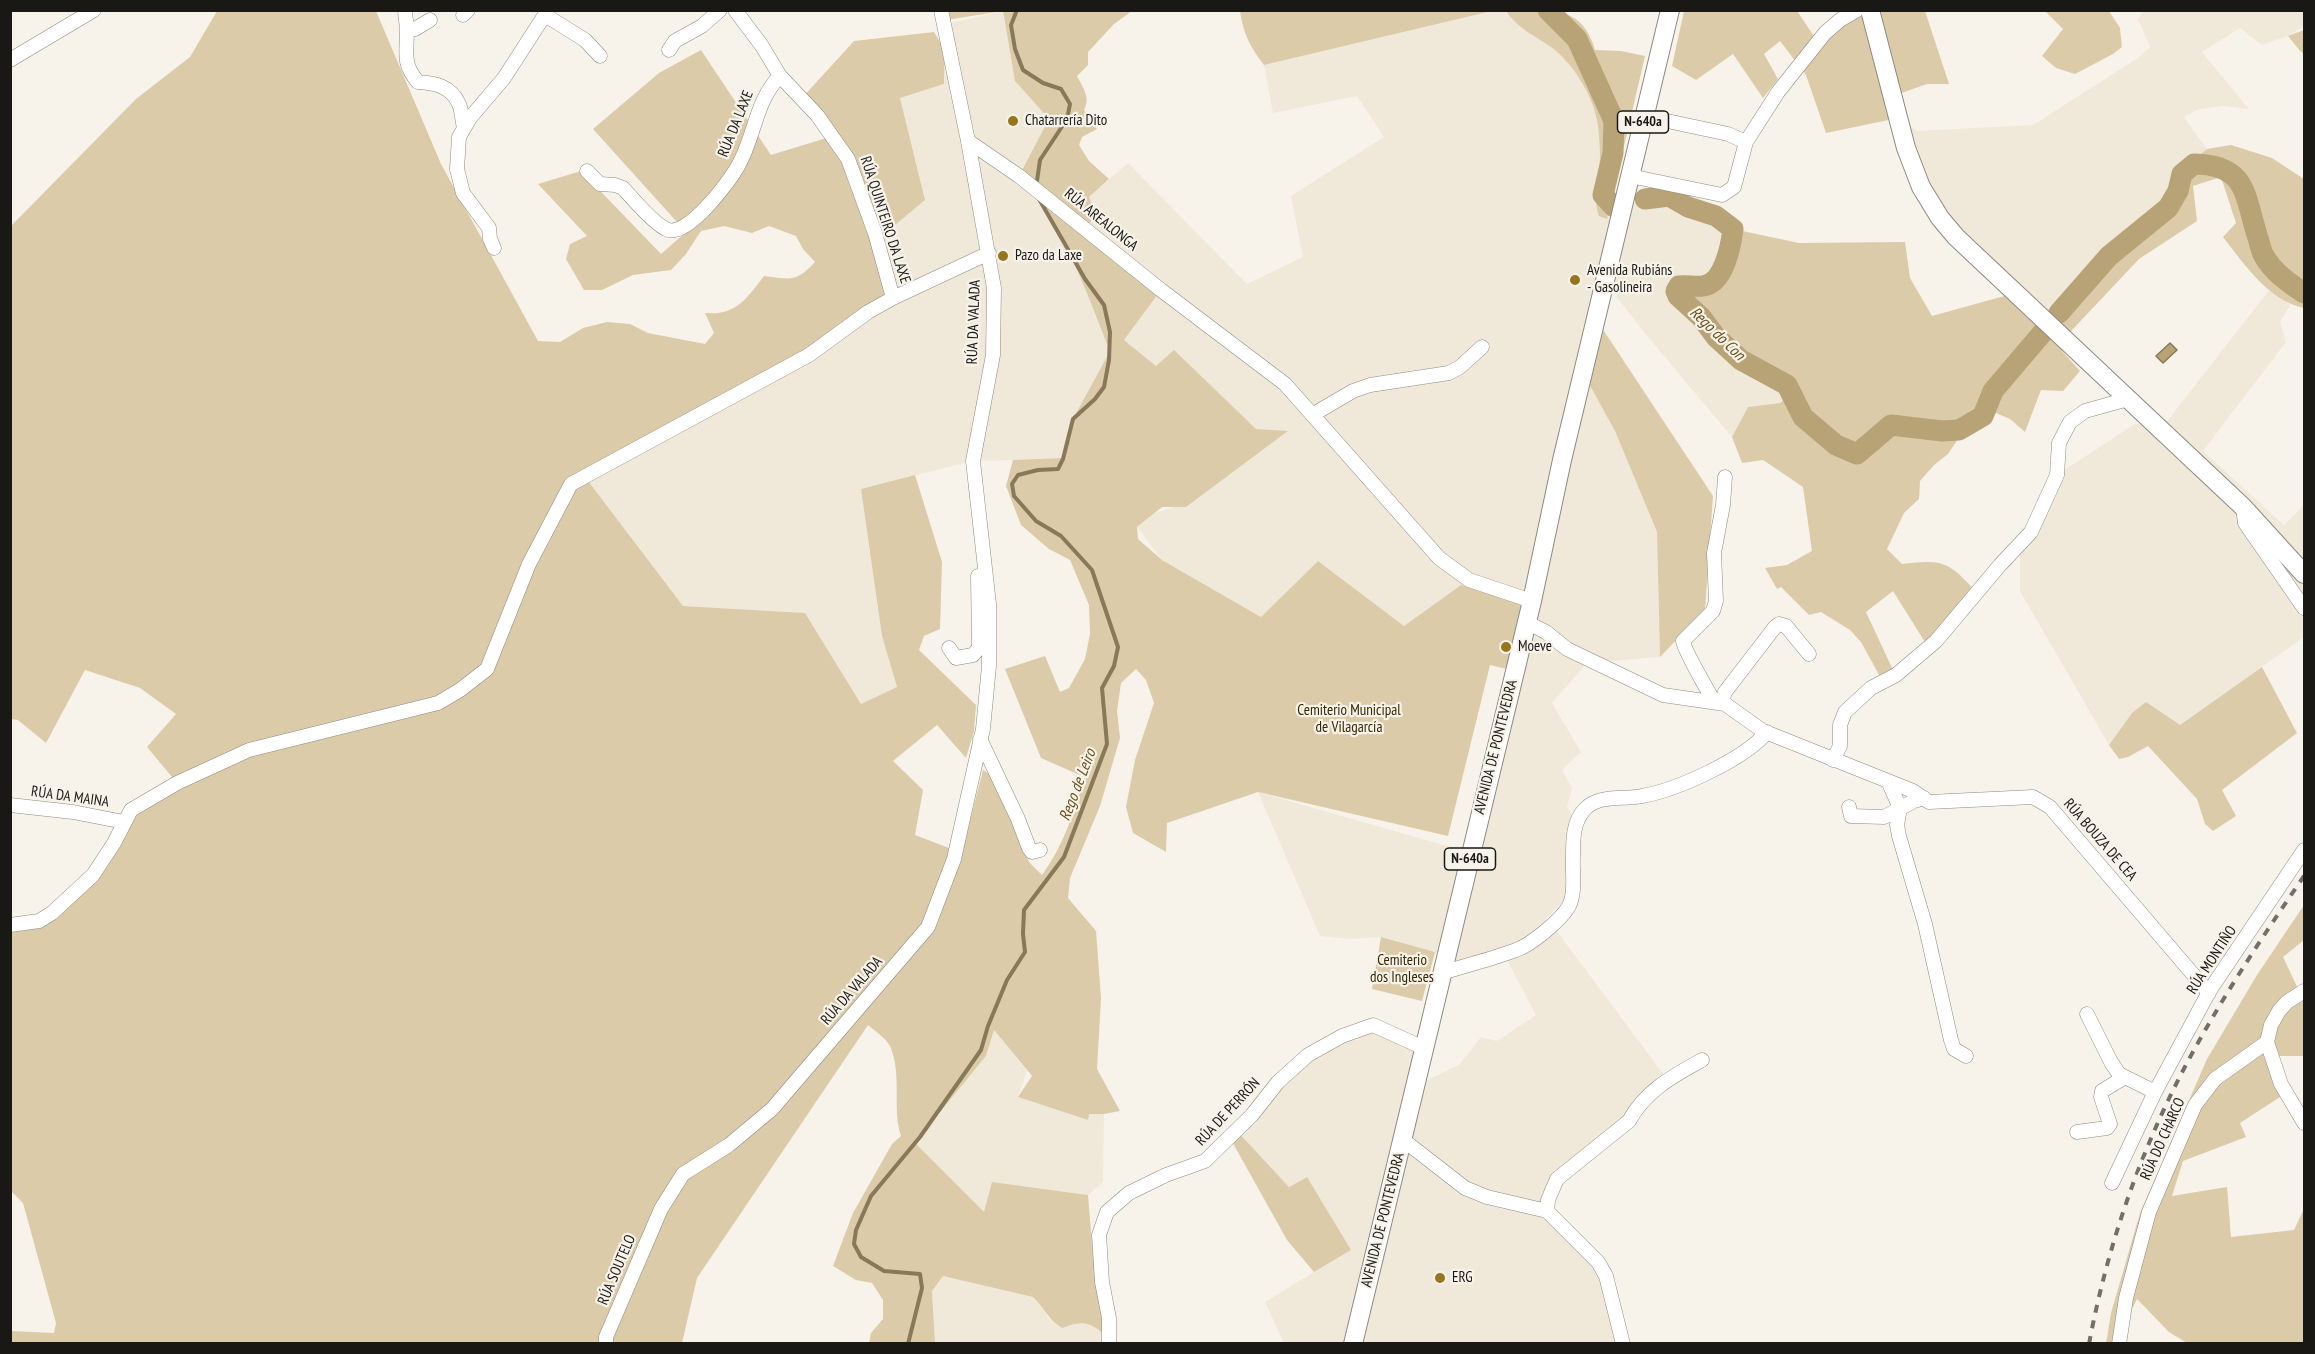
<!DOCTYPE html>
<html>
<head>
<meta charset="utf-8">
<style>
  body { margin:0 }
  #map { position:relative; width:2315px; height:1354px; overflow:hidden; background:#f7f3ea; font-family:"PT Sans Narrow",sans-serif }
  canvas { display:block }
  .frame { position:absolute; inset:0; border:12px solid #191814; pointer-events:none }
</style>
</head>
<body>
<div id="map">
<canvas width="2315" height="1354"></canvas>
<div class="frame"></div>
</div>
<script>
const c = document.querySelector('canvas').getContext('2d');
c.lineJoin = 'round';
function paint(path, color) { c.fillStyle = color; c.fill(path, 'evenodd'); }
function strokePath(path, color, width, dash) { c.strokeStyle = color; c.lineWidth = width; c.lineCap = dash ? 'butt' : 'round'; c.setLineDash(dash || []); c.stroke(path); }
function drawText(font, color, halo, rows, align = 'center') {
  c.font = font + ' "PT Sans Narrow",sans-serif'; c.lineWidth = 4.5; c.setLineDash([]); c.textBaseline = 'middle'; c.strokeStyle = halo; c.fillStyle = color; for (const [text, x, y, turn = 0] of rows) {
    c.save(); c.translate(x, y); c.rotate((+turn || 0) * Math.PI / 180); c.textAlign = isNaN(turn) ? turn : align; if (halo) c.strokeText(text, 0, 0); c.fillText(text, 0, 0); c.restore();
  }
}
const built = new Path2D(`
  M1511,10L1577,39L1610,109L1603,195L1613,207L1669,196L1716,216L1733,229L1730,251L1715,282L1704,286H1679L1676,291L1678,296L1701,317L1716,337L1741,360L1787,385L1792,394L1780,403L1748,407L1732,437L1644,332L1605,282L1583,373L1615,431L1657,532L1660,657L1587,663L1552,703L1581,752L1562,770L1572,788L1567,807L1576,823L1570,900L1561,903L1547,918L1667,1079L1557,1179L1547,1211L1606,1276L1623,1343H1284L1265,1302L1350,1250L1306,1177L1289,1187L1237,1131L1308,1055L1373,1025L1424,1048L1417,1077L1427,1080L1459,1065L1481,1037L1497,1041L1536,1015L1503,952L1452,966L1435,952L1381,937L1348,939L1320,936L1258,792L1471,853L1534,609L1461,585L1404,626L1318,561L1261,617L1162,560L1137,527L1155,513L1195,500L1288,431L1256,430L1174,351L1156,366L1124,340L1161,290L1085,229L1089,197L1128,163L1247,284L1303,257L1291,196L1384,137L1357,96L1273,113L1264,65L1492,11Z
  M1003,11L1015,81L1049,119L1046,126L1038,198L1070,252L1110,351L1073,419L1063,459L973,461L861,489L882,636L897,687L862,706L805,613L683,606L584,477L925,200L900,98L944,84L951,23Z
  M2143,11H2304V26L2288,36L2262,45L2240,28L2202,52L2249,109L2223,106L2199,109L2184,117L2207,149L2175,174L2167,204L2103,255L2041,317L1940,218L1898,118L1917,131L2033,125L2138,58L2150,47L2138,19Z
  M2270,289L2290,305L2280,322L2286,342L2203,451L2284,525L2304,505V637L2180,725L2132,713L2109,745L2020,591V543L2058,469H2066L2135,424L2168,420Z
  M994,1030L1027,1071L1018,1097L1088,1120V1114H1104L1103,1182L1088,1195L1024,1186L985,1213L911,1149L986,1056Z
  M943,1276L1033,1297L1041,1306L1049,1319L1090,1323L1109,1338L1108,1343H935L932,1291Z`);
const green = new Path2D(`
  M217,11H376L441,164L538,341L560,342L583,328L607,322L630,324L648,333L705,344L714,333L705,313C736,316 747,298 764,276C789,279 796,283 815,262L803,249L796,236L769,226L752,233L724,226L701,231L686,254L671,270L633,275L602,290H584L566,259L570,244L587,236L538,184L581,171L661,254L686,232L593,129L659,73L701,50L771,155L833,136L802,98L854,41L934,32L945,50L944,84L900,98L925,200L877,240L893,298L809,355L585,477L683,606L805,613L861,704L897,687L882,636L861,489L915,475L942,562L940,629L924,636L919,650L976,705L974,731L966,758L937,725L893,761L923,790L915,835L962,853L983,770L991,775L1029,862L1042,875C1064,845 1074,812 1084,777L1041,758L1005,669L1045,656L1060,692L1069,688L1085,659L1090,634L1089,605L1070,560L1049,549L1021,525L1006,486L1013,460L1063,458L1073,419L1110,351C1084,287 1065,228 1019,176L1049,119L1015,81L1003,11L946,20L942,11H1132L1114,24L1088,52V65L1077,76C1083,88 1091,98 1084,110L1097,129L1082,137L1079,145L1089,161L1109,179L1089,197L1096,215L1085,229L1161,290L1124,340L1156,366L1174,350L1256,429L1288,431L1186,507H1162L1137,527L1138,539L1162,560L1261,617L1318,561L1404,626L1461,585L1530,607L1515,671L1490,665L1448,836L1258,792L1167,823L1166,852L1133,833L1126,807L1135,760L1154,703L1146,680L1136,669L1121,683L1117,711L1120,738L1100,806L1070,878L1068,898L1096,931L1101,998L1097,1069L1120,1111L1104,1114H1089L1088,1120L1018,1097L1032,1076L994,1030L986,1056L915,1143L984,1212L992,1182L1088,1195L1093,1256L1102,1282L1109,1338C1090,1323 1086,1319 1062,1328C1047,1318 1045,1309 1033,1297L943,1276L932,1291L935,1343H869L871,1333L883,1319V1300L872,1283L856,1280L833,1266L853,1213L892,1144L901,1136C892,1109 902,1078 891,1048C888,1040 875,1031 868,1025L697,1278L682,1343H11V1331L54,1333L56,1323L23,1203L11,1191V925L39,921L93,875L131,810L177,783L147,747L176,714L140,688L85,670L46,743L18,720L11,719V226L136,99L190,57Z
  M1240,11V10L1492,11L1264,65C1250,47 1243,33 1240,11Z
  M1506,11C1546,10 1582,3 1595,50L1621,51L1645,56L1607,219L1599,216C1592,197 1599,177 1600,157C1600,146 1599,132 1597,120C1592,95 1575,67 1555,50C1536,35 1522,33 1506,11Z
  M1684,11H1797L1820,45L1851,19L1870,15L1869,11H1925L1949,84H1927L1893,96L1898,118L1826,133L1806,75L1780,41L1764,54L1778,79L1763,98L1733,54L1696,80L1672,66Z
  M2045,11H2109L2120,28L2122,47L2113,54L2075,74L2056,68L2042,56L2063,29Z
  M2304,30V54L2300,51L2288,36Z
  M2231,145L2272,158L2304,179V308C2269,301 2244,264 2223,237L2236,223L2221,177L2193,186L2197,221L2139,259L2073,329L2065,339L2062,351L2080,371L2063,391L2041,390L2025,432L2010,419L1996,413L1958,439L1948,454L1934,465L1920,481L1919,499L1904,513L1887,549L1902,564C1944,559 1949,562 1977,593L1928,647L1893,591L1866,612L1893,670L1883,682L1861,642L1850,630L1821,612L1809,615L1781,587L1777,589L1765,568L1787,565L1812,551L1803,487L1763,460L1742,463L1732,437L1748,407L1780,403L1792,394L1779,381L1741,360L1716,337L1689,304L1678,296L1679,286C1687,286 1696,288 1703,286C1724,283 1731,246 1733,229L1799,243L1905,242L1910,278L1932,316L2015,293L2041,317L2103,255L2167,204L2175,174L2207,149Z
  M1596,319L1713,496L1705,610L1660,657L1657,532L1615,431L1583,373Z
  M2262,667L2297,733L2222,790L2236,816L2213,831L2205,824L2197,799L2148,746L2128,757L2119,759L2109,745L2132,713L2146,702L2180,725Z
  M2304,905V940L2283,957L2300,993L2304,991V1056H2271L2277,1075L2280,1097L2240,1123L2246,1137L2183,1161L2172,1196L2227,1187L2231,1237L2294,1230L2304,1209V1343H2187L2169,1332L2137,1299L2131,1311L2125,1343L2106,1344L2111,1313L2140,1213L2207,1059L2257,975Z
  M1381,937L1435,952L1422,1001L1372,989Z
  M1237,1131L1289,1187L1307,1177L1351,1250L1314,1272L1287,1240L1230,1138Z`);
const water = new Path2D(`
  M2170,343L2177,350L2163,363L2156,356Z`);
const stream = new Path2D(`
  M1017,10L1011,25L1015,49L1023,70L1043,83L1061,89L1070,104L1067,119L1040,160L1037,181
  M908,1344L922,1288L920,1274L884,1271L861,1257L854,1244L856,1230L871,1196L920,1137L981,1050L988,1026L1007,980L1025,952L1023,934L1024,910L1064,857L1107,744L1102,688L1114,666L1118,647L1092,570L1061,536L1036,521L1014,496L1012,484L1018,475L1038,470L1058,469L1063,459L1073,419L1095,399L1104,387L1109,360L1110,332L1104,305L1085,279L1039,199`);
const river = new Path2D(`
  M1548,10L1577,39L1614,121L1613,153L1603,195L1614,207
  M1645,199L1669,196L1688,207L1716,216L1733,229C1731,245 1724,284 1703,286C1695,287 1687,285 1679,286L1676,291L1678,296L1701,317L1716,337L1741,360L1787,385L1803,417L1836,445L1857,454L1891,425L1942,431L1959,430L1983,416L1993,391L2044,331
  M2059,313L2109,256L2168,208L2178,191L2182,174L2194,164C2248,165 2244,195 2258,238C2260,244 2261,251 2264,256C2273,272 2289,283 2304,293`);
const minor = new Path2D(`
  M405,10C405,17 407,24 407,30C407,52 402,64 418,82C435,83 451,86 459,104C462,111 462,120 464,128
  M735,10L762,46L780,76L817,115L848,159L875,233L893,298
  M941,10L968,141L1019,176L1161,290L1285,384L1439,558L1469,580L1532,601
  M463,15L468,10
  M545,15L585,40L600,56
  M407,29H415L430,20
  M669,50L675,41L702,26L720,10
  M10,60L94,10
  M1644,116L1728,134L1746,142
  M587,171L600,184L615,185L623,188C632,198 654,224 666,229C686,240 729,182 738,166C755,137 755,101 780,76
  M1630,176L1722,195L1734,187L1746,142L1778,92L1825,33L1840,20L1857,10
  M494,248L490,239L489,228L463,193L457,169L459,137L470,118L504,78L548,10
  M1312,415L1353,391L1370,385L1449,373L1460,367L1482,347
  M2243,507L2245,523L2304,608
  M1526,622L1546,632L1567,649L1663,695L1725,704L1763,731L1913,791L1929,802L2033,797L2050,807L2209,993
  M949,648L956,658L973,655L979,648L978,576
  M1714,702C1708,690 1684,651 1683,641L1713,611L1716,601L1714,553L1723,505L1725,477
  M1725,704L1723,698L1725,692L1775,627L1779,624L1786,626L1809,654
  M980,739L1018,819L1029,848L1032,852L1040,850
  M1833,760L1840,746V725L1845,712L1871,688L1896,675L1936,641L2000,565L2031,532L2057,475L2059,443L2070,422L2085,411L2128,399
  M1888,781L1900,808L1897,825L1899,836L1925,924L1951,1040L1954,1049L1966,1056
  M10,805L73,812L124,822
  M1849,807L1851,816L1884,817L1914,801L1924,798
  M10,925L39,921L52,913L93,875L114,843L131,810L177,783L249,750L438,703L460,690L487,669L529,564L571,484L809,355L868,312L893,298L989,253
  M1442,973C1467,965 1492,959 1516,950C1531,945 1561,920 1569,906C1576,892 1572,871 1573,856C1573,840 1573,821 1585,809C1599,794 1624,800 1642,796C1677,790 1745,759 1767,732
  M2087,1014L2111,1062L2119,1074L2155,1092
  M2267,1042L2281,1084L2304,1123
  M2077,1132L2107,1128L2110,1124L2101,1097L2102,1091L2125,1077
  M1402,1139L1465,1188L1487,1197L1547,1211L1598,1262L1606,1276L1623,1344
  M2112,1183L2155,1092L2210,990L2304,850
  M1547,1211L1548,1200L1557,1179L1629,1121C1645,1091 1673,1076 1702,1060
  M606,1344V1337L661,1209L683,1174L729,1145L772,1109L928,927L954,859L983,729L989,666V604L973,461L993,355L994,288L968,141
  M1109,1344V1318L1102,1282L1099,1235L1107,1212L1129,1193L1166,1175L1205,1161L1252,1115L1278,1082L1308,1055L1342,1036L1373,1025L1424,1048
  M2119,1344L2126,1298L2149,1212L2195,1105L2215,1079L2267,1042L2271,1025L2279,1011L2287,1002L2304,991`);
const major = new Path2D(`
  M1870,10L1906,148L1921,187L1940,218L1956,237L2243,507L2304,574
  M1353,1344L1532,601L1562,460L1670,10`);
const rail = new Path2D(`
  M2089,1344C2109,1237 2146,1135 2199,1041C2231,984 2267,930 2304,876`);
const markers = [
  [1013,121,6,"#96751d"],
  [1003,256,6,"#96751d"],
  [1575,280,6,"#96751d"],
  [1506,647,6,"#96751d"],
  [1440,1278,6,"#96751d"]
];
const shields = [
  [1643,122,51],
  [1470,859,51]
];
const shieldNames = [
  ["N-640a",1643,122],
  ["N-640a",1470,859]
];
const poiNames = [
  ["Chatarrería Dito",1025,121],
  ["Pazo da Laxe",1015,256],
  ["Avenida Rubiáns",1587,271],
  ["- Gasolineira",1587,288],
  ["Moeve",1518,647],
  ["ERG",1452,1278]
];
const streetNames = [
  ["RÚA DA LAXE",736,124,-68],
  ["RÚA QUINTEIRO DA LAXE",885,220,72],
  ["RÚA AREALONGA",1101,220,39],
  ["RÚA DA VALADA",974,322,-88],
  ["AVENIDA DE PONTEVEDRA",1496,747,-76],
  ["RÚA DA MAINA",70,797,8],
  ["RÚA BOUZA DE CEA",2100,840,49],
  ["RÚA MONTIÑO",2212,960,-57],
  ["RÚA DA VALADA",852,991,-49],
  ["RÚA DE PERRÓN",1228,1112,-47],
  ["RÚA DO CHARCO",2163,1139,-66],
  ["AVENIDA DE PONTEVEDRA",1383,1220,-76],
  ["RÚA SOUTELO",617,1270,-67]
];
const parkNames = [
  ["Cemiterio Municipal",1349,711],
  ["de Vilagarcía",1349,728],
  ["Cemiterio",1402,961],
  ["dos Ingleses",1402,978]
];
const waterNames = [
  ["Rego do Con",1717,334,44],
  ["Rego de Leiro",1078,785,-69]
];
paint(built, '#f0e9d9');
paint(green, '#dbcba9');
paint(water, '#b8a376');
strokePath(water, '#887959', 1.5);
strokePath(stream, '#887959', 4);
strokePath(river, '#b8a376', 21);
strokePath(minor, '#8d8a81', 15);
strokePath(major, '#8d8a81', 20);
strokePath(minor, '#fff', 14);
strokePath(major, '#fff', 18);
strokePath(rail, '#726f69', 4, [8, 8]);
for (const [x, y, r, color] of markers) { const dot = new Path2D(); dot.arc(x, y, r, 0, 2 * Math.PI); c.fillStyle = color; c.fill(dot); strokePath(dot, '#f7f3ea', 2); }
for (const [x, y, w] of shields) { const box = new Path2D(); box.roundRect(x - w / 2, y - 11, w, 22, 4.5); c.fillStyle = '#f7f3ea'; c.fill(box); strokePath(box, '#191814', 1.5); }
drawText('bold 14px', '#191814', null, shieldNames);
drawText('15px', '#191814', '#f7f3ea', poiNames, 'left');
drawText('15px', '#191814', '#f7f3ea', streetNames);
drawText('15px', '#362700', '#f7f3ea', parkNames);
drawText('italic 16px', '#67511b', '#f7f3ea', waterNames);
</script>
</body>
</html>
